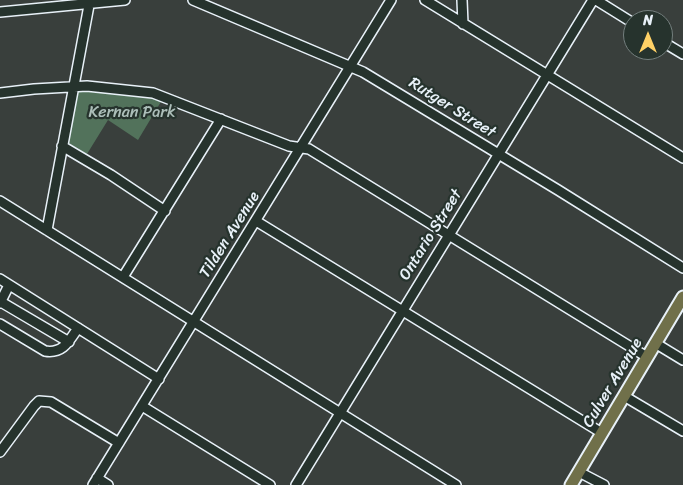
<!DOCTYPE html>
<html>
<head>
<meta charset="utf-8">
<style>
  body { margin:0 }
  #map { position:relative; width:683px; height:485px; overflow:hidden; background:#393f3c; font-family:Sriracha,sans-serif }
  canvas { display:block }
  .north { position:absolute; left:623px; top:10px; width:50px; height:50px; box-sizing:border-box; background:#26332d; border:1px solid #747f7e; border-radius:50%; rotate:0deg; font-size:14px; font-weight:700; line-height:20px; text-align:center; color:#e8f1f8 }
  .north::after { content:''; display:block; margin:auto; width:18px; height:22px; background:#ffd166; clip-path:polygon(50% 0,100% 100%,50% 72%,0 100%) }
</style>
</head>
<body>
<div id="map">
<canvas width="683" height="485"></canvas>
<div class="north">N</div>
</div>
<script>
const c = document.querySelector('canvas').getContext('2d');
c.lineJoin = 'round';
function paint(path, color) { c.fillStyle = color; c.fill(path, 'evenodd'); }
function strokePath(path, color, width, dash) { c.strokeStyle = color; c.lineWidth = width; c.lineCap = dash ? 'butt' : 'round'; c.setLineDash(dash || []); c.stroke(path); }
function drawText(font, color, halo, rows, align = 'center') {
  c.font = font + ' Sriracha,sans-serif'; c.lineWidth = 4.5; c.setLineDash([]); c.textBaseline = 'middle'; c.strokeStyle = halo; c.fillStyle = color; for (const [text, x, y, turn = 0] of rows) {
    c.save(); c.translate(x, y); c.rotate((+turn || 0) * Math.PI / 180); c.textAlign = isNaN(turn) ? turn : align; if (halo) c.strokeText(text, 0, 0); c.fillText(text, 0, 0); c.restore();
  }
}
const green = new Path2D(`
  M79,88L149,95L162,100L138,140L108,120L87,154L68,143Z`);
const minor = new Path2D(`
  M193,0L363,72L558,190L683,268
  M425,0L683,158
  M462,0L463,24
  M596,0L633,23
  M0,12L125,0
  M663,42L683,54
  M0,93L34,89L87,86L153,93L289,146L309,149L647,357
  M62,146L111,175L165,211
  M0,201L456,485
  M256,221L602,433
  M47,230L90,0
  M123,277L221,119
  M0,279L159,379
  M1,302L69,342
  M0,303L9,285
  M0,324L45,351C63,354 69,341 78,328
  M655,343L683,360
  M624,396L683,431
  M142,406L270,485
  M0,452L34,406L39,401L51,402L119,443
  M579,472L604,485
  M97,478L108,485
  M93,485L391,0
  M296,485L593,0`);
const major = new Path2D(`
  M571,485L683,297`);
const streetNames = [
  ["Rutger Street",452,108,32],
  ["Tilden Avenue",230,235,-58],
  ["Ontario Street",431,235,-58],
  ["Culver Avenue",613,383,-59]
];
const parkNames = [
  ["Kernan Park",132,113]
];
paint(green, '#52725b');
strokePath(minor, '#e8f1f8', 12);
strokePath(major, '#e8f1f8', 15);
strokePath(minor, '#26332d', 9);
strokePath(major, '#70704a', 11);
drawText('16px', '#e8f1f8', '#26332d', streetNames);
drawText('16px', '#acbeb9', '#26332d', parkNames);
</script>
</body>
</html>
